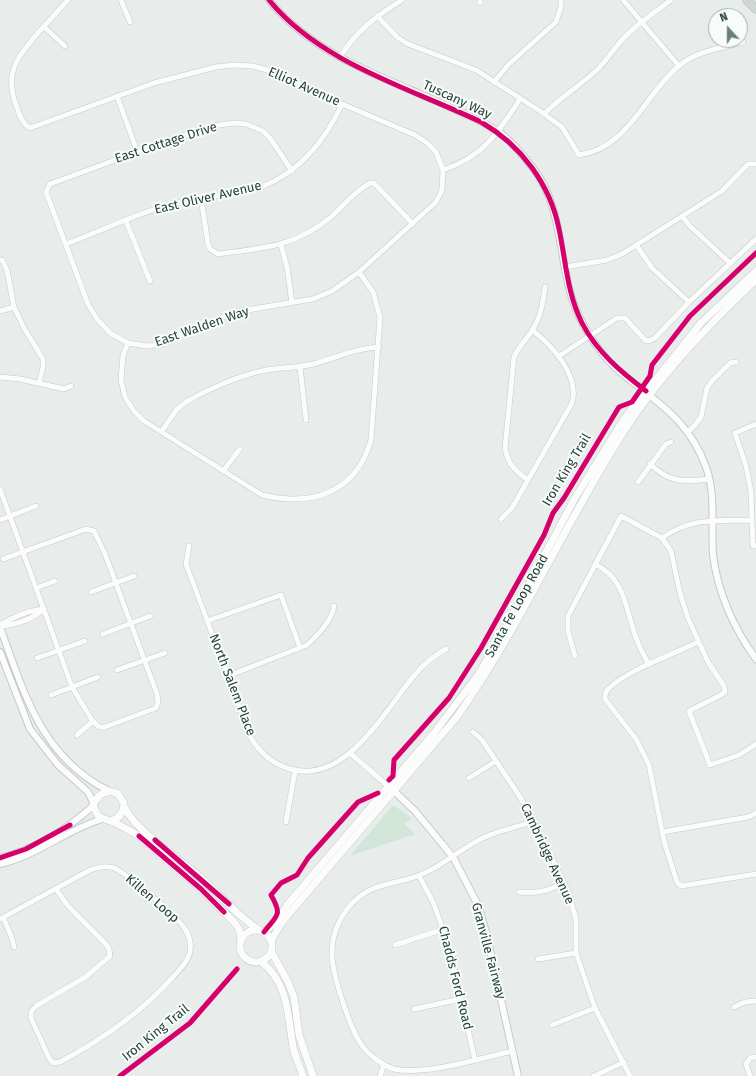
<!DOCTYPE html>
<html>
<head>
<meta charset="utf-8">
<style>
  body { margin:0 }
  #map { position:relative; width:756px; height:1076px; overflow:hidden; background:#e8edeb; font-family:"Fira Sans",sans-serif }
  canvas { display:block }
  .north { position:absolute; left:708px; top:8px; width:40px; height:40px; box-sizing:border-box; background:#f7fbf9; border:1px solid #a3b1ad; border-radius:50%; rotate:339deg; font-size:11px; font-weight:700; line-height:16px; text-align:center; color:#24423a }
  .north::after { content:''; display:block; margin:auto; width:14px; height:18px; background:#697e78; clip-path:polygon(50% 0,100% 100%,50% 72%,0 100%) }
</style>
</head>
<body>
<div id="map">
<canvas width="756" height="1076"></canvas>
<div class="north">N</div>
</div>
<script>
const c = document.querySelector('canvas').getContext('2d');
c.lineJoin = 'round';
function paint(path, color) { c.fillStyle = color; c.fill(path, 'evenodd'); }
function strokePath(path, color, width, dash) { c.strokeStyle = color; c.lineWidth = width; c.lineCap = dash ? 'butt' : 'round'; c.setLineDash(dash || []); c.stroke(path); }
function drawText(font, color, halo, rows, align = 'center') {
  c.font = font + ' "Fira Sans",sans-serif'; c.lineWidth = 4; c.setLineDash([]); c.textBaseline = 'middle'; c.strokeStyle = halo; c.fillStyle = color; for (const [text, x, y, turn = 0] of rows) {
    c.save(); c.translate(x, y); c.rotate((+turn || 0) * Math.PI / 180); c.textAlign = isNaN(turn) ? turn : align; if (halo) c.strokeText(text, 0, 0); c.fillText(text, 0, 0); c.restore();
  }
}
const green = new Path2D(`
  M393,805L412,818L404,824L415,834L350,856Z`);
const minor = new Path2D(`
  M68,0C58,11 47,23 37,34C17,58 4,73 16,105C19,113 22,124 30,128L154,83L216,67L234,65L252,66L275,72L342,104L415,135L427,143L436,152L443,170L442,190L436,202L359,272L332,291L313,299L235,312L161,344L147,346L128,343L110,333L97,319L88,304L46,192L50,184L175,138L219,125L235,123L246,124L263,131L270,138L292,171
  M121,0L130,22
  M623,0L679,66
  M480,3V0
  M377,16L397,37L408,44L476,70L540,111L562,127L579,155C628,149 645,93 680,65C698,51 721,48 743,42
  M44,27L65,46
  M340,57C357,30 375,17 402,0
  M494,82L509,64L556,22L561,7V0
  M117,96L137,151
  M544,114C561,97 581,85 598,69C607,60 613,50 621,41C635,25 654,13 671,0
  M443,170C484,156 498,133 520,99
  M201,198L208,244L210,249L218,254C262,248 295,247 331,217C343,206 355,191 370,183H374L413,224
  M683,217L690,226L729,262
  M126,221L150,281
  M66,244C104,230 141,211 181,202C201,197 223,196 244,192C292,181 322,147 342,104
  M281,245L287,267L292,303
  M637,246L652,268L689,302
  M2,260L7,270L14,307L24,328L43,359V367L39,383
  M565,267L607,260L622,254L722,191L748,164H756
  M0,311L14,307
  M128,343L123,355L121,380L125,397L134,411L144,421L262,495C312,507 356,493 371,440L380,317L373,292L359,272
  M559,356L617,318H625L645,340L649,341L655,338L689,302L756,239
  M300,367L306,420
  M0,377L20,379L64,389L71,386
  M756,424L735,433L746,466L751,492L753,546H756
  M162,431L177,409L186,402C206,390 243,374 266,370C283,367 300,368 317,363C338,357 356,348 379,347
  M688,432L695,425L701,417L707,388L712,381L730,363L736,362
  M650,464C670,483 683,482 709,479
  M223,471L240,449
  M528,480C515,471 508,464 505,448L514,357C519,346 527,339 533,329C541,316 543,302 545,287
  M638,482L666,444L671,442
  M0,489L72,687L92,720L99,727H105L156,708L158,702L157,694L105,554L94,531L86,529L3,559
  M501,519L512,508L572,403C580,376 552,345 532,330
  M0,520L36,506
  M662,538C691,517 717,521 752,520
  M189,546L186,564L251,738C260,753 273,764 290,769C348,786 387,705 419,670C427,661 436,655 446,649
  M595,564C627,580 625,610 637,640C640,649 645,657 649,665
  M36,588L55,581
  M91,592L134,576
  M207,621L281,595L300,648
  M0,625C13,617 28,611 43,609
  M0,626C16,625 32,619 44,609
  M103,634L150,616
  M698,642C672,655 630,669 609,688C605,691 605,695 605,699L636,739L649,765L664,841L677,882L681,886L756,874
  M575,656L568,631V616L621,516L662,538L671,551L680,593L688,618L708,662L724,686L725,692L721,695L689,711L710,765L739,755L756,744
  M37,658L85,641
  M117,670L165,653
  M228,676L307,645C318,635 332,621 334,606
  M51,695L98,677
  M473,732L482,740L520,797L534,821L567,889L576,919V953L595,1008L630,1076
  M77,735L93,721
  M350,753L388,786
  M469,778L496,761
  M286,822L295,771
  M662,832L748,817L756,813
  M419,876L433,902L449,946L475,1060
  M519,892C536,894 548,891 563,883
  M3,917L12,938L14,947
  M0,919L90,870C98,867 106,865 114,868C126,873 178,917 185,929C190,936 192,947 189,955C186,964 178,972 171,979C140,1014 101,1040 60,1062L53,1063L49,1058L31,1018V1012L36,1006L87,976L110,956L109,949L105,943L68,906L56,889
  M395,945L444,929
  M538,959L576,953
  M734,1007L745,1002L756,1001
  M414,1009L461,999
  M552,1025L595,1008
  M513,1051C481,1058 425,1076 394,1069C382,1065 368,1055 361,1044C350,1028 331,972 332,952C332,936 338,921 348,908C369,881 393,886 420,875C444,866 462,847 485,837C501,830 518,827 534,821
  M380,1076L384,1065
  M594,1076L624,1062
  M750,1076L746,1064L750,1058L756,1057`);
const tertiary = new Path2D(`
  M269,0C312,54 380,76 441,103C460,112 482,120 500,133C513,142 523,156 533,168C569,215 555,276 584,326C593,342 604,358 619,371C656,402 688,418 706,467C716,494 711,526 713,554C717,591 734,629 756,659
  M0,627C24,693 41,757 109,791
  M0,652L30,729L58,765L88,792L94,804
  M391,788L415,811L453,857L478,905L486,932L518,1076
  M0,858C34,850 67,829 93,806
  M0,864C37,856 66,830 102,819`);
const secondary = new Path2D(`
  M124,807C138,833 177,857 200,877C220,895 237,915 259,930
  M111,821C120,818 124,812 124,803L117,793C105,789 97,795 93,806L99,817L116,823L139,836L201,889L234,922L239,929L241,939
  M240 946a16 16 0 1 1 32 0a16 16 0 1 1-32 0Z
  M264,932L277,921L287,905L434,733L478,675L502,635L575,498L624,419L701,323L756,271
  M271,941L282,922L456,718C521,627 565,522 626,428C661,375 710,323 756,280
  M271,951L288,982L294,997L299,1035L313,1076
  M260,961C288,981 288,1015 293,1047C295,1057 300,1066 303,1076`);
const primary = new Path2D(`
  M747,0L756,9`);
const cycleway = new Path2D(`
  M269,0C320,63 410,88 481,122C521,145 550,184 559,229C566,262 567,293 582,323C597,352 621,372 646,391
  M389,780L393,776L394,760L449,698L481,648L544,535L553,513L564,498L619,407L632,402L650,376L652,365L690,316L756,253
  M139,836L201,889L224,912
  M155,840L229,904
  M0,858L26,849L70,825
  M264,932C277,915 283,916 271,895L281,883L297,875L308,858L358,802L378,793
  M120,1076L190,1023L237,969`);
const streetNames = [
  ["Elliot Avenue",304,87,24],
  ["Tuscany Way",457,100,25],
  ["East Cottage Drive",166,143,-18],
  ["East Oliver Avenue",208,198,-13],
  ["East Walden Way",202,327,-19],
  ["Iron King Trail",567,470,-59],
  ["Santa Fe Loop Road",517,606,-61],
  ["North Salem Place",232,685,69],
  ["Cambridge Avenue",547,854,65],
  ["Killen Loop",152,899,41],
  ["Granville Fairway",488,951,75],
  ["Chadds Ford Road",455,978,76],
  ["Iron King Trail",156,1033,-39]
];
paint(green, '#d1e6d8');
strokePath(minor, '#c5cac8', 6);
strokePath(tertiary, '#c5cac8', 8);
strokePath(secondary, '#c3cbc8', 8);
strokePath(primary, '#c3ccc9', 10);
strokePath(minor, '#fcfcfc', 5);
strokePath(tertiary, '#fcfcfc', 6);
strokePath(secondary, '#fcfcfc', 7);
strokePath(primary, '#cfd7d5', 8);
strokePath(cycleway, '#d6006c', 5);
drawText('13px', '#24423a', '#f7fbf9', streetNames);
</script>
</body>
</html>
